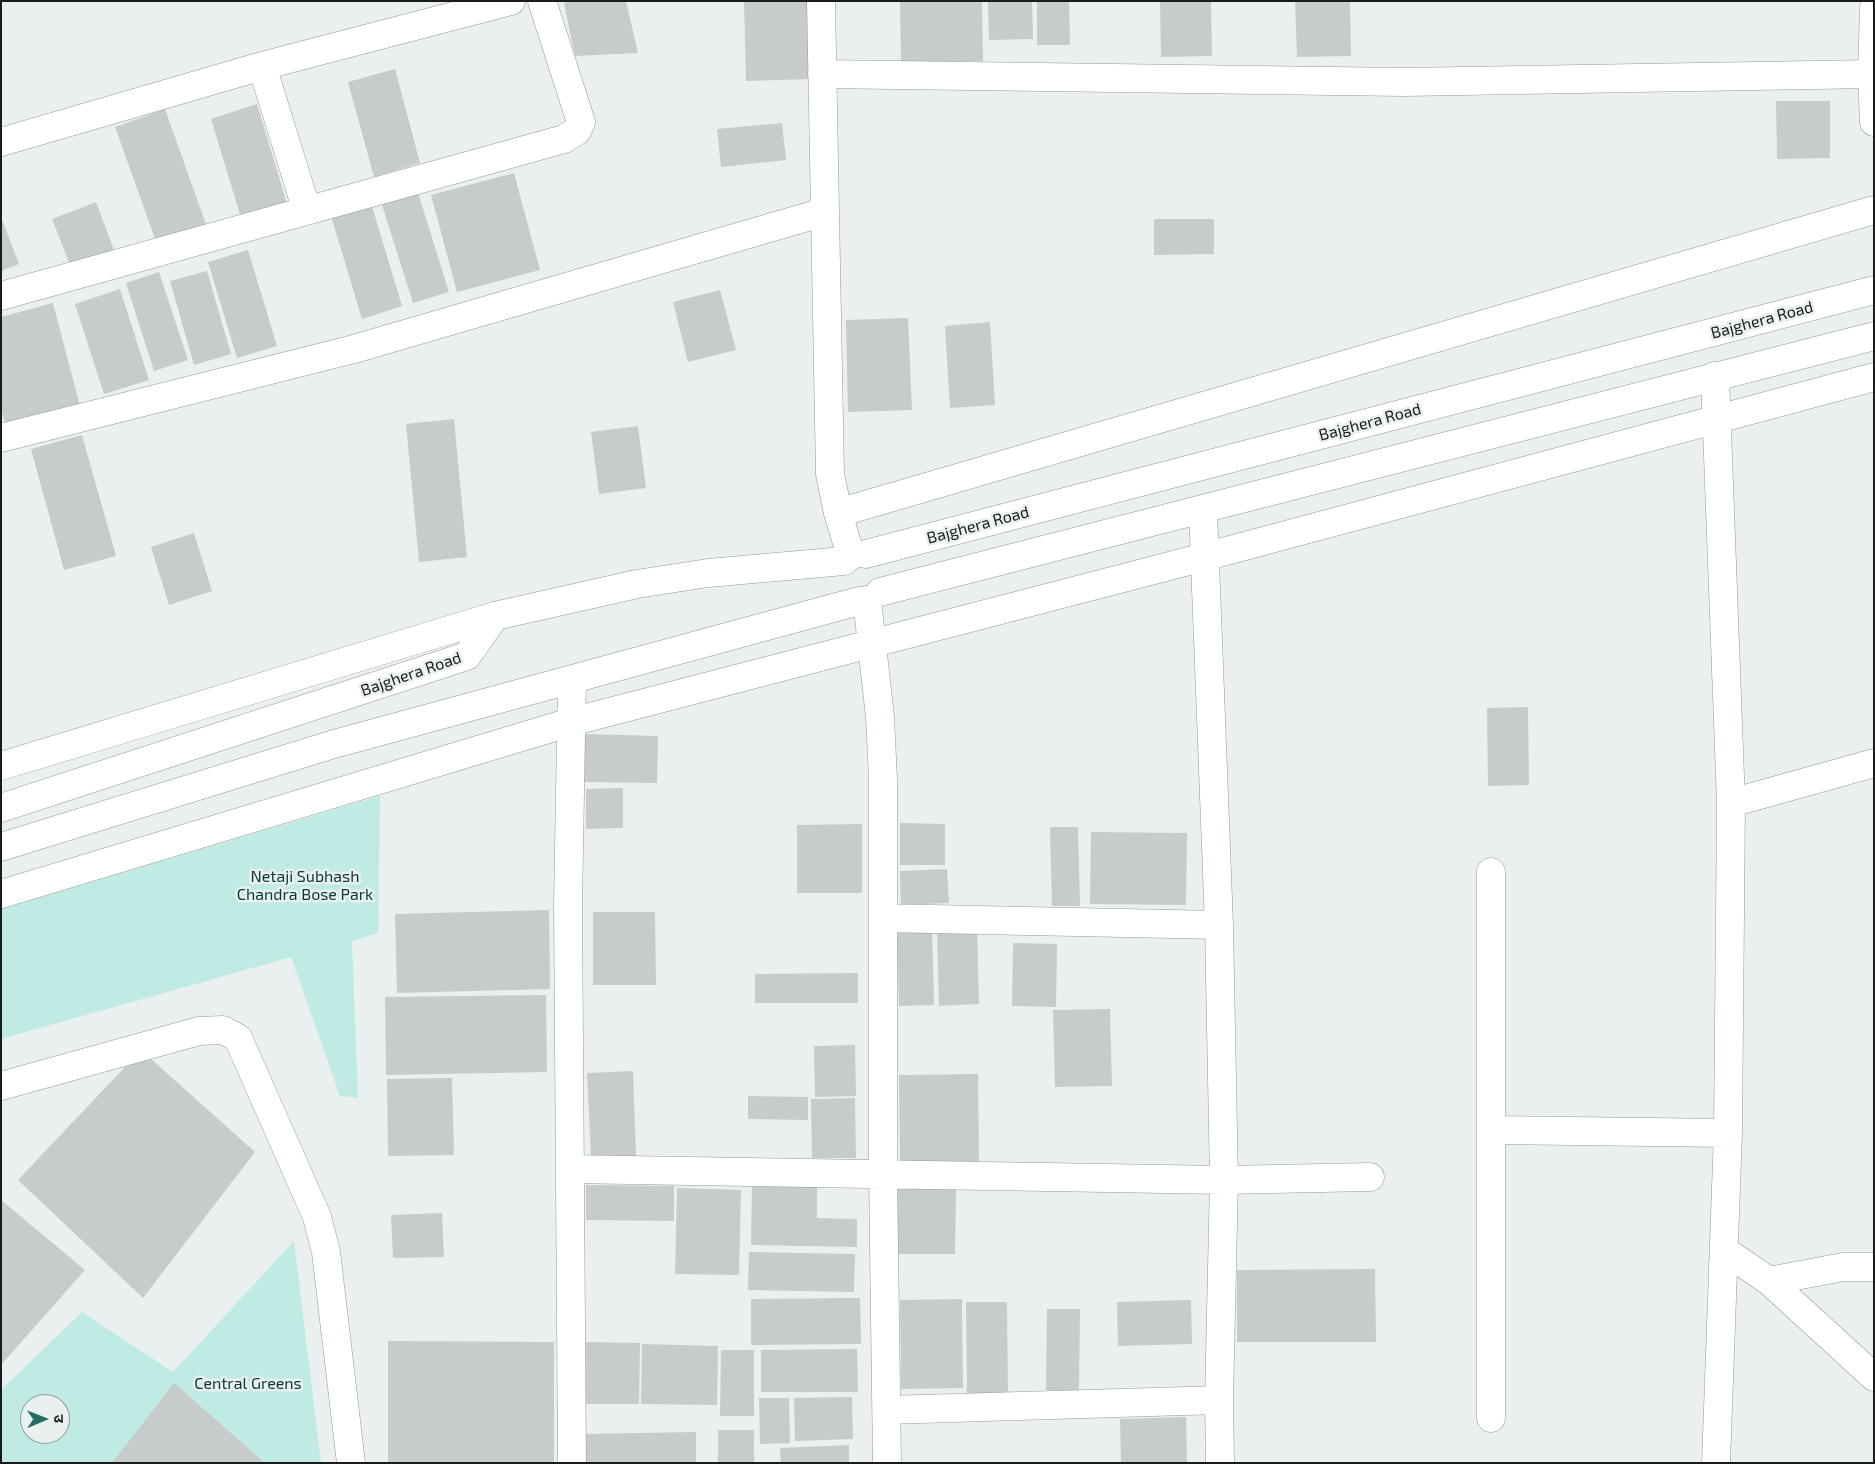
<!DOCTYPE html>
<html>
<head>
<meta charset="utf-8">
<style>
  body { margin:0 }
  #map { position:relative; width:1875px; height:1464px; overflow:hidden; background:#e9f0ef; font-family:"Exo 2","Noto Sans Devanagari",sans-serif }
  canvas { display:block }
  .frame { position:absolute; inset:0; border:2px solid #191c1b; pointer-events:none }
  .north { position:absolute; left:20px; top:1394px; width:50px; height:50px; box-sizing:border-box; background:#e9f0ef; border:1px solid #969b9a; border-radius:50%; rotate:89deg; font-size:14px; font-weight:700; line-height:20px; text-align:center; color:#191c1b }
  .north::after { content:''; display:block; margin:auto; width:18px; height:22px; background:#246d65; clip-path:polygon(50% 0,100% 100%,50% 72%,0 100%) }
</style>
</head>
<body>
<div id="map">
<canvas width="1875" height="1464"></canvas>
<div class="frame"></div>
<div class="north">उ</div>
</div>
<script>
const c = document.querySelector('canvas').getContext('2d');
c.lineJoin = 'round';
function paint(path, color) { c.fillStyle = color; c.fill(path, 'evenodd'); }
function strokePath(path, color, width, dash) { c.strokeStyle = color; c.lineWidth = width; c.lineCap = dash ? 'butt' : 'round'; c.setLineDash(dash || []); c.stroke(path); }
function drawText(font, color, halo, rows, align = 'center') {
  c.font = font + ' "Exo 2",sans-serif'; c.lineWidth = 5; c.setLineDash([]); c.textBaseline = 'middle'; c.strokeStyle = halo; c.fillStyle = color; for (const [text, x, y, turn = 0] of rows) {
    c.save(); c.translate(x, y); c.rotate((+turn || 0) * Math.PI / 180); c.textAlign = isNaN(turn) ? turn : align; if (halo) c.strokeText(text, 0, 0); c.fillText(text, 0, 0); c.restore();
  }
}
const green = new Path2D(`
  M380,796L378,933L352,941L358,1098L340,1096L291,957L1,1039V909Z
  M294,1241L321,1463H1V1390L82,1312L173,1372ZM30,1404H60V1434H30Z`);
const building = new Path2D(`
  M573,1H626L638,53L575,56L564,3Z
  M744,1H810L812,79L746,81Z
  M900,1H982L983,61L901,62Z
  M988,1H1032L1033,39L989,40Z
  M1037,1H1069L1070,45H1037Z
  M1160,1H1211L1212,56L1161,57Z
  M1295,1H1350L1351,56L1297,57Z
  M395,69L420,163L374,177L348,82Z
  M1776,101H1830V158L1777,159Z
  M257,104L288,207L242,221L211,119Z
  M165,109L208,230L158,247L115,127Z
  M782,123L786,160L721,167L717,129Z
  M514,173L540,270L457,292L431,195Z
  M418,193L449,292L413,303L382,205Z
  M96,202L115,253L72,270L52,219Z
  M371,203L402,306L362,319L331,216Z
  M1154,219H1214V254L1154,255Z
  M3,222L19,264L1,271V223Z
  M248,250L277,346L237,358L208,262Z
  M207,271L231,354L194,365L170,281Z
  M159,272L188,360L154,371L126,283Z
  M120,289L149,380L104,394L75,304Z
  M720,290L736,350L688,362L673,302Z
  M53,303L81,410L7,430L1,409V317Z
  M908,318L912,410L848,412L846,320Z
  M990,322L995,405L950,408L945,326Z
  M454,419L467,557L419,562L406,424Z
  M638,426L646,488L599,494L591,432Z
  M82,435L116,556L64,570L31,449Z
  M194,533L212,591L169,605L151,547Z
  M1528,707L1529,785L1488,786L1487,708Z
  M585,734L658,736L657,783L584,782Z
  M623,788V828L586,829V789Z
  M900,823L945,824V865H900Z
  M862,824V893H797V825Z
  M1050,827H1078L1080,906H1052Z
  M1091,832L1187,833L1186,905L1090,904Z
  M947,869L949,903L901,905L900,871Z
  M549,910L550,989L397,993L395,914Z
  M593,912H655L656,985H593Z
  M977,928L979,1004L939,1006L937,929Z
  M897,929H932L934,1005L899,1006Z
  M1013,943L1057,944L1056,1007L1012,1006Z
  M858,973V1003H755V974Z
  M546,995L547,1072L386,1075L385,997Z
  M1110,1009L1112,1086L1055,1087L1053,1010Z
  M855,1045L856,1096L815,1097L814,1046Z
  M141,1050L255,1152L143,1298L18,1180Z
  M633,1071L636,1156L591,1157L587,1073Z
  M978,1074L979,1161L900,1162L899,1075Z
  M452,1078L454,1155L388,1156L387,1079Z
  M748,1096L808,1097V1120L748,1119Z
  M855,1098L856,1158H812L811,1099Z
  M752,1183L817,1184V1218L857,1219V1247L751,1245Z
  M586,1185L674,1186V1221L586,1220Z
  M896,1187H956L955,1254H896Z
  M677,1188L741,1190L739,1275L675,1274Z
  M1,1200L85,1270L1,1365Z
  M442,1213L444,1257L393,1258L391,1215Z
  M749,1252L855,1254L854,1292L748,1290Z
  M1375,1269L1376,1342H1237V1270Z
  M860,1298L861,1344L751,1345V1299Z
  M962,1299L963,1388L901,1389L900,1300Z
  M1191,1300L1192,1344L1118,1346L1117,1302Z
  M966,1302H1007L1008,1395H967Z
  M1047,1309H1080L1079,1391L1046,1390Z
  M388,1341L554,1342V1463H388Z
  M586,1342L640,1343L639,1404H586Z
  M642,1344L718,1346L717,1405L641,1404Z
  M857,1349L858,1392H761V1350Z
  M721,1350H754V1416H720Z
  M174,1383L265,1463H112Z
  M852,1397L853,1439L795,1441L794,1398Z
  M759,1398H789L790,1443L760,1444Z
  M1186,1417L1187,1463H1121L1120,1419Z
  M718,1430H754V1463H718Z
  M696,1432V1463H582L581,1434Z
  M849,1445V1463H781L780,1448Z`);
const minor = new Path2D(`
  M821,1L830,474L838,513L851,556
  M1874,8L1872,74L1874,122
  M262,66L307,211
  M822,74L1404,82L1872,74
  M1,142L262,66L511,1
  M1,296L564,139L577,131L581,122L542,1
  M1715,376L1731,803L1728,1133L1716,1463
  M1,438L354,349L824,212
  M1203,510L1219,925L1224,1180L1219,1400L1220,1463
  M838,513L1874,210
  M867,600L880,717L883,780V1174L887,1463
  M1,766L495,616
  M1731,803L1874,763
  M1,894L571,722L1204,557L1874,377
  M883,918L1219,925
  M1,1086L199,1031L223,1030L238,1038L317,1217L326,1252L351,1463
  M1492,1130L1728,1133
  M570,1169L1224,1180L1370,1177
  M1725,1251L1769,1281L1874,1377
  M1769,1281L1843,1267H1874
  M887,1410L1219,1400
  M1491,1418V872
  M572,1463L568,905L572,680`);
const major = new Path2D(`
  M866,554L1874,290
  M880,592L1874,336
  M1,808L467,656L495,616L637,584L708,573L844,561
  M1,847L334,744L859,601`);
const streetNames = [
  ["Bajghera Road",1762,320,-15],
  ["Bajghera Road",1370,422,-15],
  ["Bajghera Road",978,525,-15],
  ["Bajghera Road",411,674,-19]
];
const parkNames = [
  ["Netaji Subhash",305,877],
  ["Chandra Bose Park",305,895],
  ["Central Greens",248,1384]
];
paint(green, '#bfebe4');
paint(building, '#c6cccb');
strokePath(minor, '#929897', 29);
strokePath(major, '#929897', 29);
strokePath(minor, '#fff', 28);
strokePath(major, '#fff', 28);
drawText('16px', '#191c1b', '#e9f0ef', streetNames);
drawText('16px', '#083b36', '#e9f0ef', parkNames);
</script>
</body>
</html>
